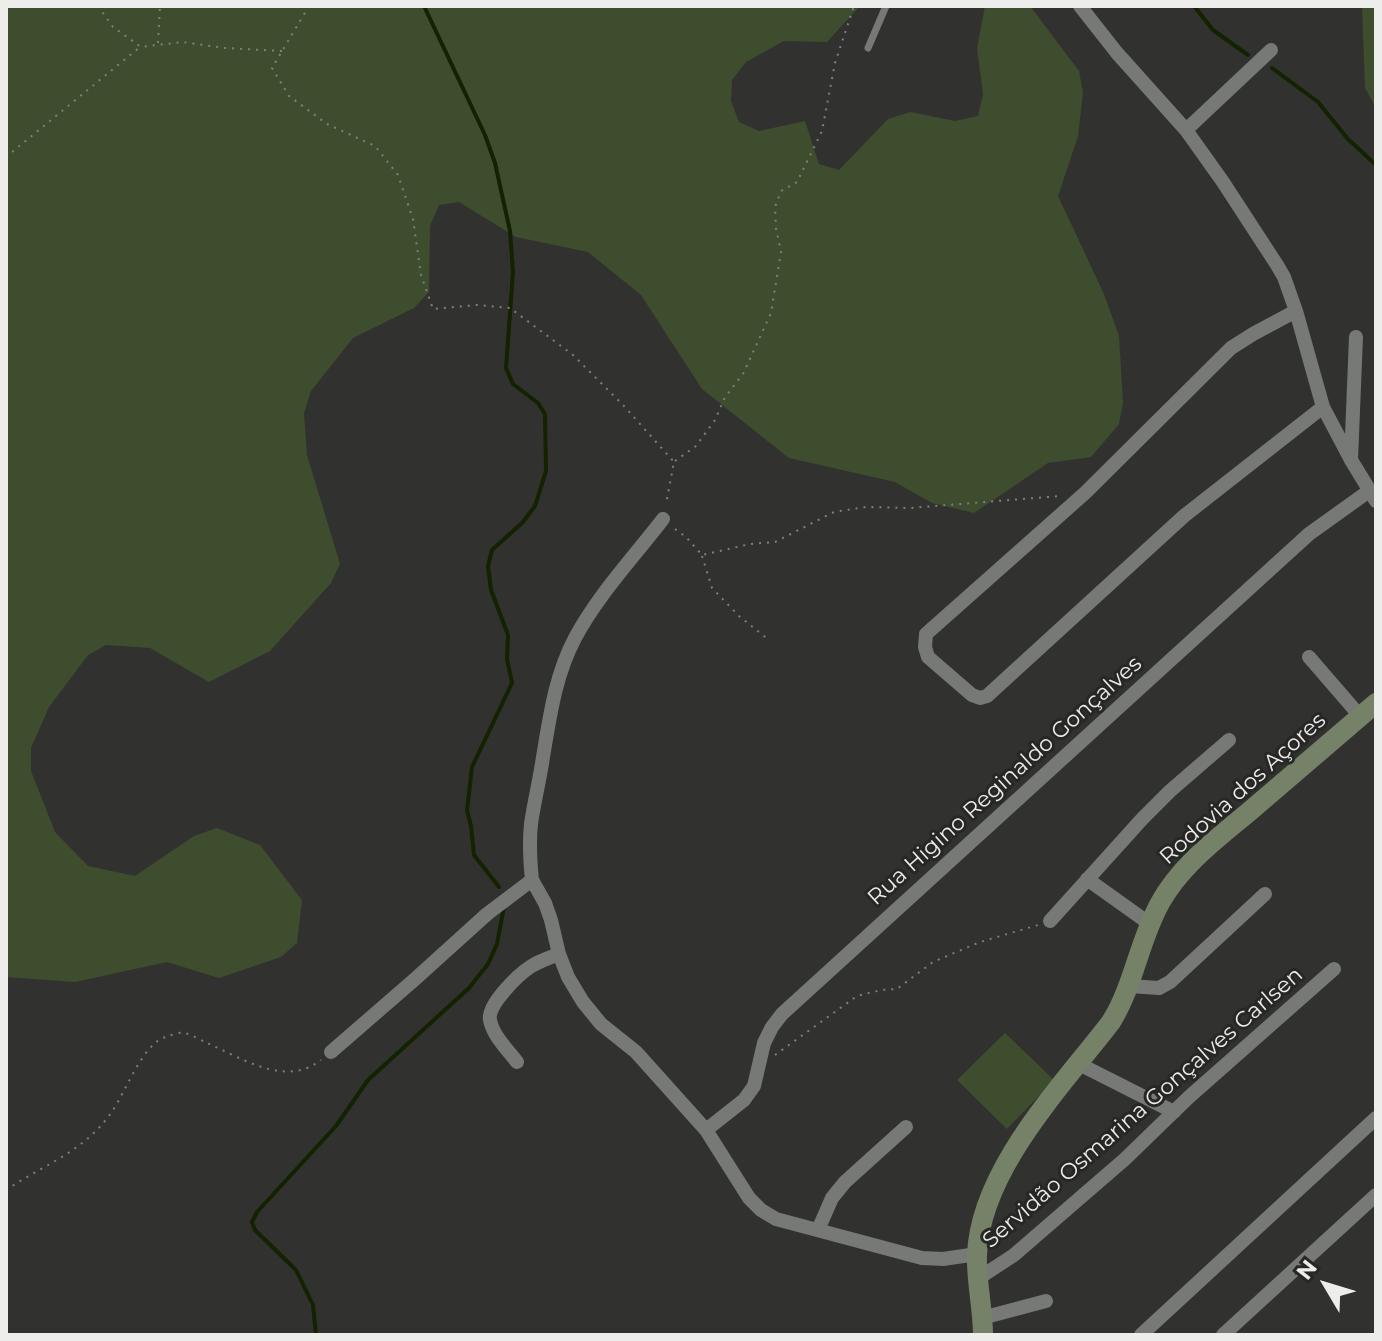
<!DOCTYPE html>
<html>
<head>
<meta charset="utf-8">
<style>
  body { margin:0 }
  #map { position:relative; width:1382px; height:1341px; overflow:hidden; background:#31322f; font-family:Montserrat,sans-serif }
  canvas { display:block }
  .frame { position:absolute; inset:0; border:8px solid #edeeec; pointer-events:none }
  .north { position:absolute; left:1286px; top:1245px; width:80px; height:80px; -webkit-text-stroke:6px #272825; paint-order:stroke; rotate:308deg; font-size:22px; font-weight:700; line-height:32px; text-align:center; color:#edeeec }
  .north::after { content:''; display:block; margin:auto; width:28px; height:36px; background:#edeeec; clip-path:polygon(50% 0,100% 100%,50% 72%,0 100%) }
</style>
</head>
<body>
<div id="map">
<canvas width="1382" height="1341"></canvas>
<div class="frame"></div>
<div class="north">N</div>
</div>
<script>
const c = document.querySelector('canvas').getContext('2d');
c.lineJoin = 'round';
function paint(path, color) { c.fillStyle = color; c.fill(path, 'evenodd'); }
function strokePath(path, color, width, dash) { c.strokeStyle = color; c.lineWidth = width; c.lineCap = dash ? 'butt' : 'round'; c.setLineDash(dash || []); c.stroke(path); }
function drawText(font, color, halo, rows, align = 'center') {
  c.font = font + ' Montserrat,sans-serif'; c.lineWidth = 6; c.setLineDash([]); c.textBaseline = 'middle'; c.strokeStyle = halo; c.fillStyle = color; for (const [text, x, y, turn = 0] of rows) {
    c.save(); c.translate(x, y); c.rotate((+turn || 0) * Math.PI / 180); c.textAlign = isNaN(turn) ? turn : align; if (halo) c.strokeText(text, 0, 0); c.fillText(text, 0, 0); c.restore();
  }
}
const green = new Path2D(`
  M6,6H860L827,42L784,41L746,62L732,80L731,101L739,122L759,131L805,121L819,164L839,170L888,119L910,112L955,121L978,116L983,94L977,48L985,6H1030L1079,71L1083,93L1078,136L1058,196L1104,294L1119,336L1123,403L1119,424L1091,457L1048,463L974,513L932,503L895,482L789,458L702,389L641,295L588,252L516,237L459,202L439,205L430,226L429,292L414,308L353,338L311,391L304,413L307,455L340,564L331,583L270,651L209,682L150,648L106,645L88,655L49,707L31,748V771L55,832L88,866L135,876L194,836L217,828L260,845L302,900L297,943L281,957L219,978L167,962L75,982L6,977Z
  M1362,6H1376V108L1365,88Z
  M1005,1033L1054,1080L1007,1129L957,1080Z`);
const stream = new Path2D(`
  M424,6L485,135L495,163L510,231L513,272L506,368L513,384L538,403L545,414L546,471L535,506L523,522L492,550L488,566L491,590L508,635L507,659L512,683L472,767L467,810L471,826L474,855L499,887
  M1194,6L1213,30L1248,55
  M1272,68L1318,102L1347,138L1376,165
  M316,1335L313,1305L296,1270L255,1230L252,1222L257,1212L336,1126L368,1080L469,988L488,964L497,944L504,907`);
const path = new Path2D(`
  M98,6L113,27L141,47L182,42L225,48L282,51
  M309,6L272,68L289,96L327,124L375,146L398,175L413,219L421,275L433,309L477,305L510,308L573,355L623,405L674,462L666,504
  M158,43L160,6
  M6,157L140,47
  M675,461L696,446L715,420L725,397L743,374L771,313L781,252L776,228L775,207L781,191L797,182L822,131L835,63L854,6
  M675,529L686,537L702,555L750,544L775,542L834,512L866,507L910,508L1060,496
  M702,556L712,588L740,617L769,640
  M775,1055L857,996L881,990L897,989L933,962L980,942L1038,925
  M6,1190C45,1164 86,1151 113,1110C126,1091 143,1043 166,1037C171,1035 179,1032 184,1033C191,1034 200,1040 207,1043C242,1058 285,1088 321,1060`);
const lane = new Path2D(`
  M868,48L886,6`);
const street = new Path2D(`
  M1080,6L1117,53L1186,130L1223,182L1277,265L1284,277L1296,311L1323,407L1351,460L1376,501
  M1186,130L1271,50
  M1296,311L1253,334L1231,348L1085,493L926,634L925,647L928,657L972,695L980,698L987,696L1184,516L1323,407
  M1351,460L1356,337
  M1309,657L1360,716
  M1087,879L1150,924
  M532,880C530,861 529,843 531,824C534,802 540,779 543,757C550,716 555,676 575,638C598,595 633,558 663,519
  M1050,921L1142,819L1170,791L1229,740
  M1129,986L1159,988L1170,982L1265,894
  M331,1052L414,980L487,914L532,880L545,903L551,920L559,954L568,977L583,1002L601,1024L636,1052L706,1130L749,1198L761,1210L776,1219L922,1258L943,1259L977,1254
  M517,1062C508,1050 493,1036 490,1020C487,1005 518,975 530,967C539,961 549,958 559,954
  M1079,1064L1174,1112
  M706,1130L744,1100L754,1086L764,1043L772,1027L782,1014L1309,534L1369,491
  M818,1230L832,1198L845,1182L906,1127
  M979,1278L1014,1255L1125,1159L1189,1097L1334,969
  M982,1318L1046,1301
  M1141,1335L1376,1118
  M1223,1335L1376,1195`);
const secondary = new Path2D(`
  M983,1335C983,1308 976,1281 977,1255C980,1170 1062,1086 1111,1022C1134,985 1139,941 1160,903C1181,865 1218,838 1250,811C1292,775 1334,739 1376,703`);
const streetNames = [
  ["Rua Higino Reginaldo Gonçalves",1005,781,-42],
  ["Rodovia dos Açores",1243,789,-42],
  ["Servidão Osmarina Gonçalves Carlsen",1143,1108,-41]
];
paint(green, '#3e4d2d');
strokePath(stream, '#132200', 4);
strokePath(path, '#7f807d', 2, [2, 6]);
strokePath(lane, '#777976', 7);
strokePath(street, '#777976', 14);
strokePath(secondary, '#768268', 20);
drawText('22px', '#edeeec', '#272825', streetNames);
</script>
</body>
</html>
